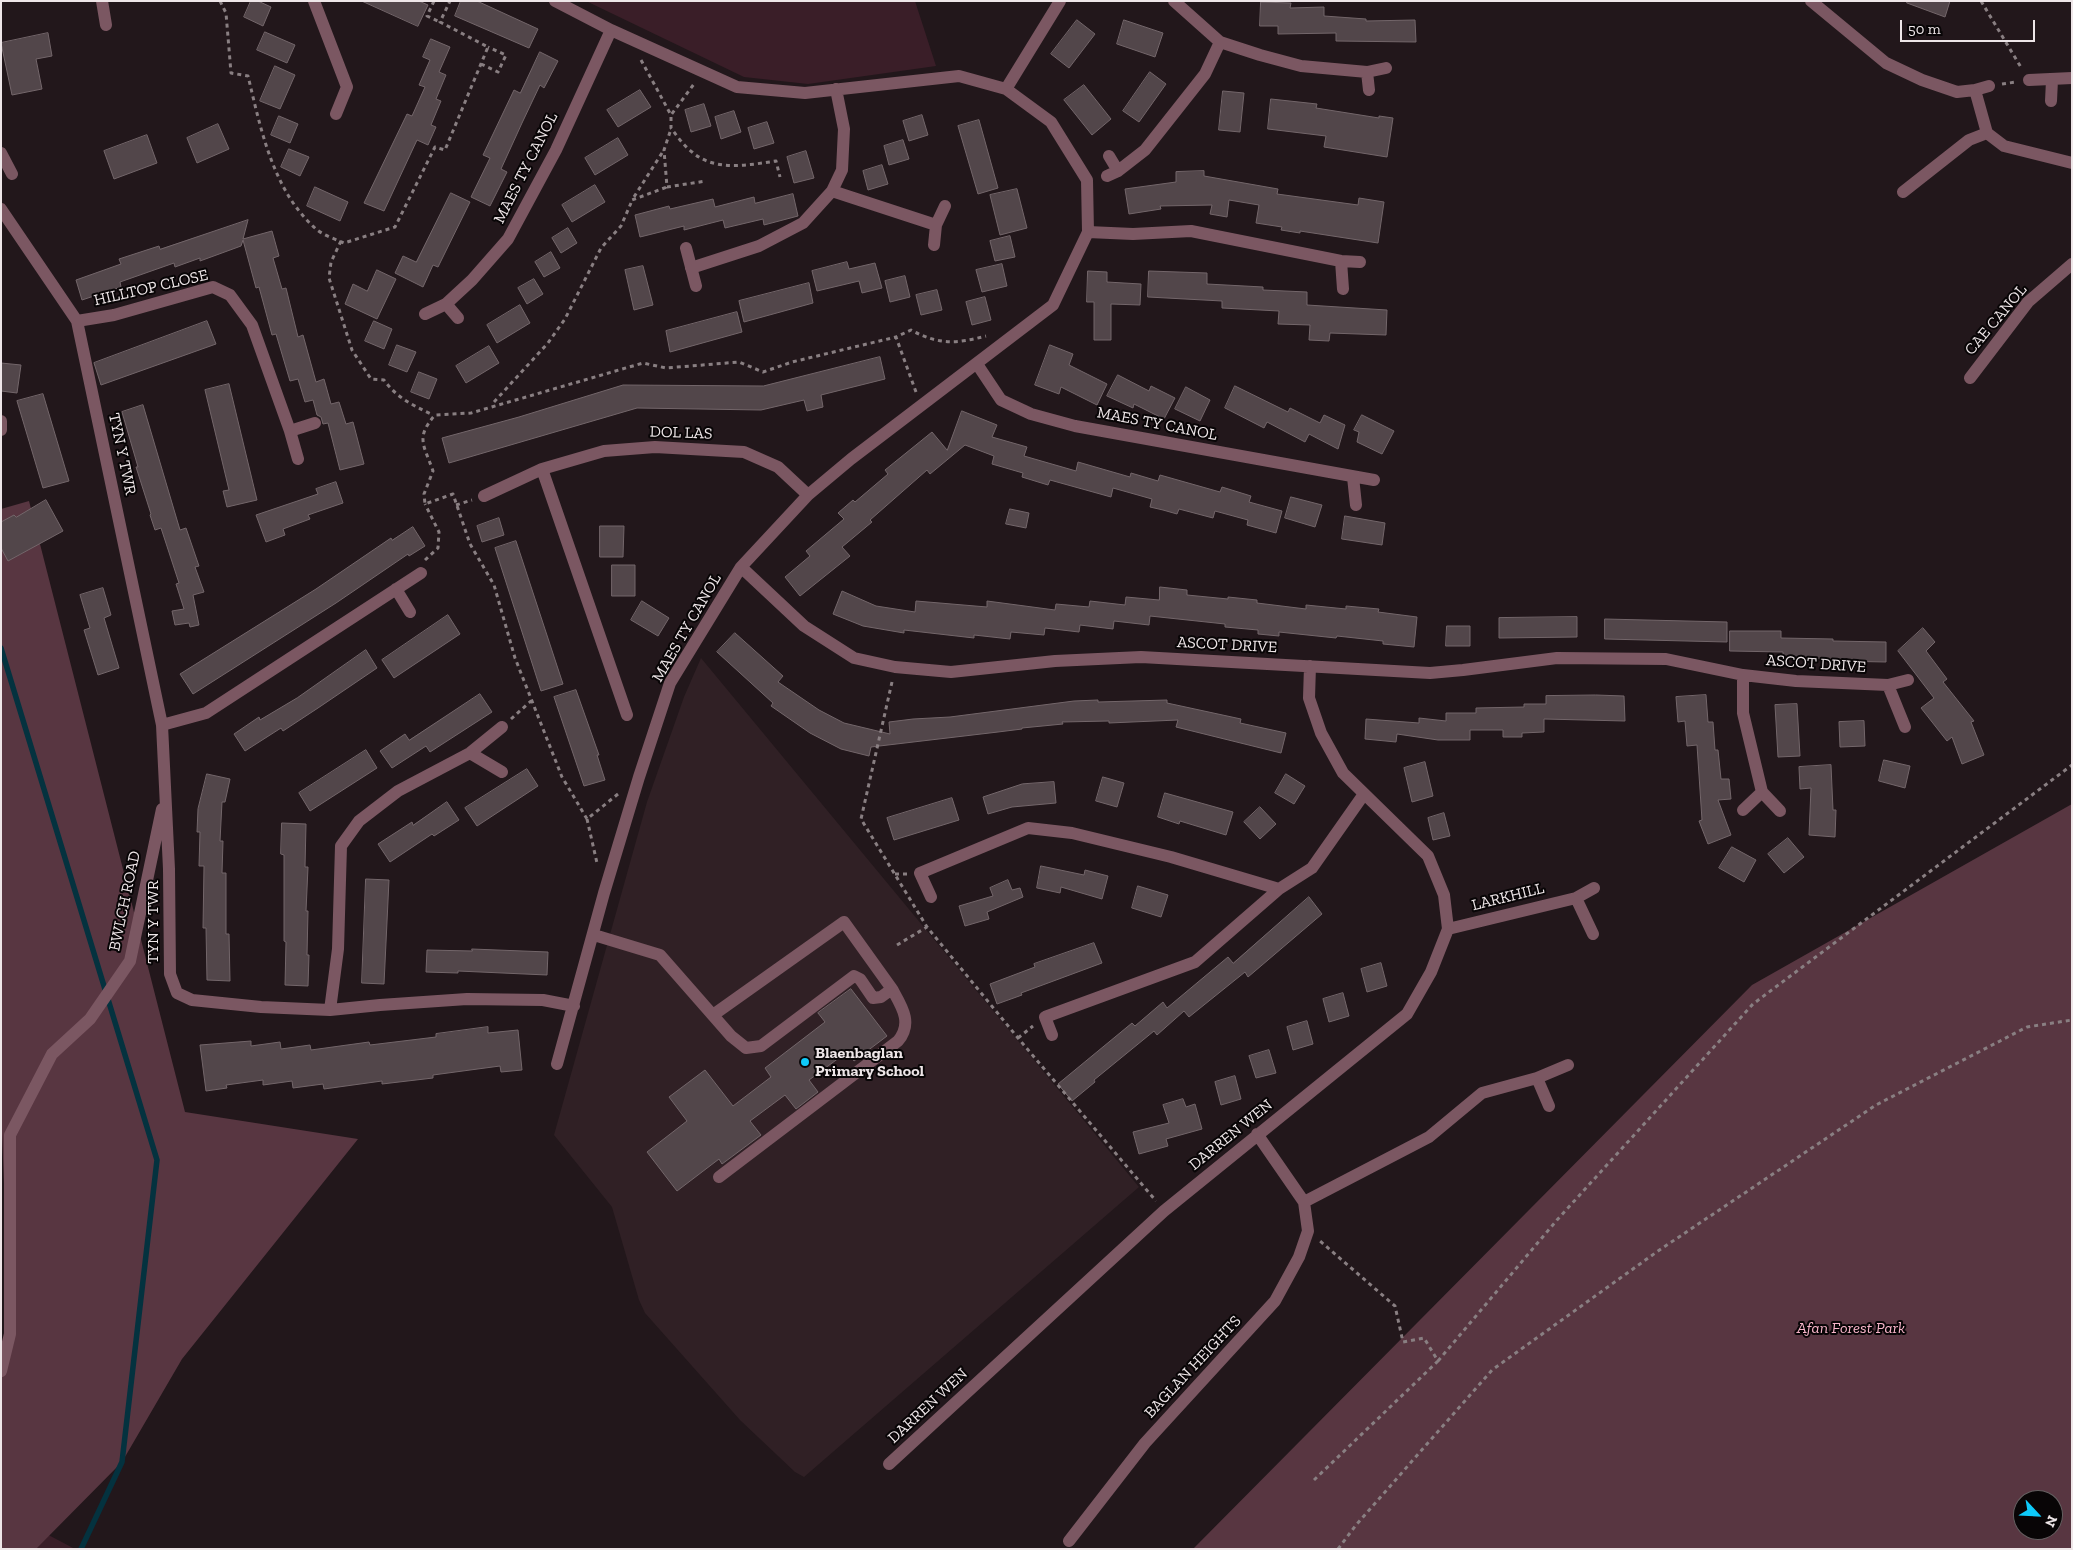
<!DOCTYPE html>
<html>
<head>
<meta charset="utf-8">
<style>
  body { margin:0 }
  #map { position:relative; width:2073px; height:1550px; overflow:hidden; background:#22171b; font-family:"Zilla Slab",serif }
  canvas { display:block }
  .frame { position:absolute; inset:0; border:2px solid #eee6e8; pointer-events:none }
  .north { position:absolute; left:2013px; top:1490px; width:50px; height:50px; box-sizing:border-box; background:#080506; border:1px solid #645f60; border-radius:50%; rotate:115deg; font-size:14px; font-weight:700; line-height:20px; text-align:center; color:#eee6e8 }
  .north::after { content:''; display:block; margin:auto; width:18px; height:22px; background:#0ecafa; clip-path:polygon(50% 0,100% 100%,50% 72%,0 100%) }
  .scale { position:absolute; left:1900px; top:20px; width:135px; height:22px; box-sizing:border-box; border:2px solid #eee6e8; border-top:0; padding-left:6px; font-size:15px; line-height:18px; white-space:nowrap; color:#eee6e8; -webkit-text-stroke:4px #080506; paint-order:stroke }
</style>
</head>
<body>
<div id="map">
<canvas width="2073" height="1550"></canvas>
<div class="frame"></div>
<div class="north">N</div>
<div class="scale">50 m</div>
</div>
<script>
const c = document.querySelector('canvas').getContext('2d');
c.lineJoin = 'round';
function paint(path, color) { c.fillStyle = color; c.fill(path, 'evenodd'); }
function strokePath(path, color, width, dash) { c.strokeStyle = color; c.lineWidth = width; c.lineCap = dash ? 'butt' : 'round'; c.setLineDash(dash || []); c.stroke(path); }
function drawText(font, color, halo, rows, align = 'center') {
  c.font = font + ' "Zilla Slab",serif'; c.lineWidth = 4; c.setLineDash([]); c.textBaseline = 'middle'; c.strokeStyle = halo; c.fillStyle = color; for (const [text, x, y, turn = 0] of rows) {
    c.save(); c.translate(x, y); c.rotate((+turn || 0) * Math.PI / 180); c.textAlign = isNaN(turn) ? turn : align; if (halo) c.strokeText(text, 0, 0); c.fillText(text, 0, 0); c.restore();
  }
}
const built = new Path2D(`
  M701,658L1139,1187L804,1477L795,1472L740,1420L645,1313L639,1300L612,1207L554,1135L647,802L684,697Z`);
const green = new Path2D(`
  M586,1H915L936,66L808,84L744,77Z
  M1,1510L75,1549H1Z`);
const forest = new Path2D(`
  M29,501L185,1112L358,1139L182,1359L122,1462L36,1549H1V1371L10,1334L1,1109V509Z
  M2072,804V1549H1193L1752,985ZM2023,1500H2053V1530H2023Z`);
const stream = new Path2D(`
  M1,648L157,1160L122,1462L81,1549`);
const building = new Path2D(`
  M251,1H258L271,7L263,26L244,17Z
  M362,1H419L428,5L418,26Z
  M461,1H477L538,29L529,48L455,16Z
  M1907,1H1950L1945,17L1907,3Z
  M1261,2L1291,3L1290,8L1324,7V16L1366,19V21L1415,20L1416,42L1336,41V33L1278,34V26H1260Z
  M1077,20L1095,34L1069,68L1051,54Z
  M1124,20L1163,33L1155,57L1117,44Z
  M265,32L295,45L287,63L257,50Z
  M48,33L52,56L36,59L42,89L12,95L1,43Z
  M431,39L450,47L439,72L446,75L436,99L441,101L431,125L436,127L428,145L417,140L384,211L364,203L407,114L412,116L425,87L419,85L430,60L423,57Z
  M540,52L558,61L544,88L540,85L522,123L501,169L507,172L490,206L471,197L490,158L483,155L514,90L520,93Z
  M275,66L295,75L280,109L260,101Z
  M1150,72L1166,84L1139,122L1123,111Z
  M1084,85L1111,119L1092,135L1064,100Z
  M640,90L651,107L618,127L607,110Z
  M1223,91L1244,93L1240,132L1219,130Z
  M1271,99L1317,104L1316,108L1379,118V116L1393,118L1387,157L1324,147L1326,136L1268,129Z
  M704,104L711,126L691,132L685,110Z
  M734,111L741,132L721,139L715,117Z
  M922,115L928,135L909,141L903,121Z
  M279,116L298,124L290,143L271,135Z
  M979,120L998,188L978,194L958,126Z
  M767,122L774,143L754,149L748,128Z
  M218,124L229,149L197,163L187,138Z
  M147,135L157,163L114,179L104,151Z
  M618,138L628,155L595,175L585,158Z
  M903,140L909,159L889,165L884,146Z
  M289,149L309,157L300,176L281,167Z
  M806,151L814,178L794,183L787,157Z
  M882,165L888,184L868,190L863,171Z
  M1204,171V176L1278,189L1277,194L1358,205L1359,198L1384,202L1378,243L1300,231V233L1281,230L1282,227L1256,223L1259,205L1229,200L1227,217L1210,214L1212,205L1160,206L1161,209L1129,214L1125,189L1176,182V172Z
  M595,185L605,202L572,222L562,205Z
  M315,187L348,202L340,221L307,206Z
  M1017,189L1027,228L1000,235L990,195Z
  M451,193L470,202L438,267L433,265L423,287L395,273L403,256L416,262Z
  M793,194L798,216L764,225L763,219L725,228L723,220L684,230V226L640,237L635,215L669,206L670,209L713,199L715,207L754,197L755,203Z
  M248,220L243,239L272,231L279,256L273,258L282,289L286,288L298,337L303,335L316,382L324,379L331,404L339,402L346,424L353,422L364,464L340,470L328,423L323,424L321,417L317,415L313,400L305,402L298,379L290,381L276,334L272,335L259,287L256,288L243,240L241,246L200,261V258L175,267L174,263L120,282L121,287L82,300L76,280L121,264L119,259L159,246L160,249Z
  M568,228L577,243L561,253L552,238Z
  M1010,236L1015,257L995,261L990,241Z
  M551,252L560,268L544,277L535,262Z
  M847,262L849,269L875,263L882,288L862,293L859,281L817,291L812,271Z
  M1002,264L1007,286L982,292L976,270Z
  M643,266L653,305L634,310L625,270Z
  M377,270L396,279L377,319L345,304L353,284L367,291Z
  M1088,271L1107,272V282L1141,284L1140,305L1111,304V340H1094V302H1087Z
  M1149,271L1207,273V284L1263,287V290L1307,292V305L1387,310L1386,335L1330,333L1329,341L1309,340L1310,325L1278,324L1279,311L1222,308V301L1148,297Z
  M905,276L910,297L890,302L885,281Z
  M534,279L543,294L527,304L518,288Z
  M809,283L813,303L744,322L739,301Z
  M937,290L942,310L921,315L916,295Z
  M985,297L991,320L972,325L966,302Z
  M520,305L530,323L497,343L487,325Z
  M737,312L742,332L670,352L666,331Z
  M207,321L216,344L101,385L94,363Z
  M374,321L392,329L384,349L365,341Z
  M397,345L416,352L407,372L389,365Z
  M1050,345L1073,354L1069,365L1107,384L1097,405L1061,387L1059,394L1035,385Z
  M489,346L499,363L466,383L456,366Z
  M880,357L885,379L821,395L823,407L807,411L804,400L761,410L637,408L449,463L442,438L519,417L623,385L763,386Z
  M1,363L21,365L17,393L1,391Z
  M419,372L437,379L429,399L411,392Z
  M1118,375L1149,391L1151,386L1175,398L1164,419L1134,404L1133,408L1107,396Z
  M229,384L257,500L227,507L223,491L229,490L205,390Z
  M1235,386L1288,412L1290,408L1320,423L1324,415L1345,425L1338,449L1309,434L1305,442L1267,422L1264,428L1225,408Z
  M1186,387L1210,400L1200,421L1175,409Z
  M43,394L69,481L43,488L17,401Z
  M143,405L180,530L186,528L199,566L195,567L204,592L193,595L199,625L190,627L189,623L175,625L172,611L184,609L176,584L179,583L161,528L155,530L150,515L151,514L136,467H138L122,412Z
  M962,411L997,425L992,437L1027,447L1024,456L1076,471L1078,462L1130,477L1131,473L1158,481L1160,475L1220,492L1222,487L1251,496L1249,502L1282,511L1276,533L1247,525L1248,520L1215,511L1213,518L1179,509L1177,514L1163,510L1150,507L1152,499L1113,488L1111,497L1050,480L1048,485L1022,477L1023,473L992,464L994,456L965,445L930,474L927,470L870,520L872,522L842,547L850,556L800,596L785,577L810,556L806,551L844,519L838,513L853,500L855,502L888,474L885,470L932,432L947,450Z
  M1362,415L1394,431L1382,454L1357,442L1359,432L1354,430Z
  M336,482L343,503L308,515L310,519L283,529L285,535L266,542L256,515L318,494L316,489Z
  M1291,497L1322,505L1315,527L1285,518Z
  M46,500L63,531L8,561L1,548V522L14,515L16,517Z
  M1010,509L1029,513L1026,528L1006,524Z
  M1345,516L1385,523L1382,545L1342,539Z
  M499,518L504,535L482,542L477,526Z
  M600,526H624L623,557H600Z
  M413,527L425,546L409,556L408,554L336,603L193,694L180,674L316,589L391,538L392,540Z
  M516,541L563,684L541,691L495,548Z
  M612,565H635V596H612Z
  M1160,587L1187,590V595L1228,599V597L1257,600V603L1306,609V605L1346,609V606L1379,609L1378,612L1417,617L1414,647L1383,644V641L1337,636L1336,638L1279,632V636L1258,634V630L1225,627V624L1150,616L1149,625L1114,621L1113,629L1080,625L1079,632L1045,628L1044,635L1011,632L1010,639L974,635V638L904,630V633L863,626L833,614L842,591L876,606L915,612L916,601L987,607V601L1055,610L1056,604L1089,607L1090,601L1125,605L1126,597L1159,600Z
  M103,588L111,615L104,618L119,668L98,675L84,630L90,628L80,595Z
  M642,601L669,618L658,636L631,620Z
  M448,615L460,634L394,678L382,660Z
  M1577,617V637L1499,638V618Z
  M1605,619L1727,622V642L1605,639Z
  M1447,626H1470V646H1446Z
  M1923,628L1935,642L1926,651L1947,679L1943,682L1974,721L1971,722L1984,755L1962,764L1952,737L1947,741L1921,708L1934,698L1898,651Z
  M1730,631H1781V638L1833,639V641L1886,642V662L1836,661V659L1783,658V652L1730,651Z
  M735,633L783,676L778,682L819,710L844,723L890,734L889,722L913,719L950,717L1074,701L1098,700V702L1167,700V703L1241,719L1240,723L1286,733L1281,753L1176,727L1178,720L1109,723V721L1062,722L1063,724L1022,728V729L998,732L871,747L869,756L841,749L810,733L771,706L773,703L717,652Z
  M366,650L377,668L318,708L283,731L281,728L245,751L234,734L259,717L260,720L297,698Z
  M576,690L599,755H597L605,780L584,786L554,697Z
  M480,694L492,712L430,752L426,746L392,768L380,751L405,734L409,740Z
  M1596,695L1624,696L1625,721L1544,719V732L1522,733V737H1503V730H1470V740H1438L1397,734L1396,742L1365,739L1366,719L1419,723V718L1446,721V713H1476V708L1524,707V704H1546V696Z
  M1706,695L1708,722H1713L1715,750H1718L1721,779H1729L1731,799L1718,800L1731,835L1708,844L1699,821L1702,820L1697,745L1687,746L1685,721L1678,722L1676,697Z
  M1797,704L1800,756L1778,757L1775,705Z
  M1864,721L1865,746L1840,747L1839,722Z
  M366,750L377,768L310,811L299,793Z
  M1884,760L1910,766L1905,788L1879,781Z
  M1425,762L1433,796L1412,802L1404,768Z
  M1831,765L1833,810H1836L1835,837L1809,835L1811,788L1800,789L1799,767Z
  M527,769L538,786L477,826L465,808Z
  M207,774L230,779L225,802H222L220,841H223L222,873H226V934H229L230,981L207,980L206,928H203L204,866H199L200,832H197L198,809Z
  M1286,774L1305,786L1294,804L1275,793Z
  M1103,777L1124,783L1117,807L1096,801Z
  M1054,782L1056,803L1012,807L988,814L983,797L1022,784Z
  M1165,793L1233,812L1226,835L1180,821L1179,824L1158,817Z
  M952,798L959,820L894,840L887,818Z
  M447,802L459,820L434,836L432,834L390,862L378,844L412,822L413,825Z
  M1260,807L1276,824L1260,839L1244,822Z
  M1444,813L1450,836L1433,840L1428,818Z
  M282,823L306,824L305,867H308L306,911H308L307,955H309L308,986L285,985L286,942L284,941V855L281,854Z
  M1788,838L1804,857L1784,873L1768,854Z
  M1732,847L1756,860L1744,882L1719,868Z
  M1041,866L1084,875L1085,870L1108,876L1102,899L1061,887L1060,893L1037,888Z
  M366,879L389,880L384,984L362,983Z
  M1008,880L1012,890L1020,888L1023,897L987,912L989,919L965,926L959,906L993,896L990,888Z
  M1138,886L1168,895L1161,917L1132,908Z
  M1309,897L1322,914L1248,977L1245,972L1189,1017L1184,1011L1157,1035L1154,1031L1094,1080L1095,1082L1072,1101L1058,1084L1132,1023L1135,1026L1163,1002L1167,1008L1228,957L1233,963Z
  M1094,943L1102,963L1021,993L1022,995L997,1004L990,984L1035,967L1034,964Z
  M472,949L548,952L547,975L458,971V973L426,972L427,950L472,951Z
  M1381,963L1387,986L1367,992L1361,969Z
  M851,989L887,1036L854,1061L847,1052L809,1080L818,1092L796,1109L785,1095L750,1121L761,1135L722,1164L719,1159L677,1191L647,1152L687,1121L669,1097L705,1070L733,1106L771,1077L765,1068L825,1022L818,1013Z
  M1343,993L1349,1016L1329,1022L1323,999Z
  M1307,1021L1313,1044L1293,1050L1287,1027Z
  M488,1027V1033L518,1030L522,1070L501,1072L500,1066L433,1075V1078L382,1084V1081L324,1089L323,1084L293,1088L292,1081L263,1085V1080L226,1085L227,1088L206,1091L200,1045L251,1041V1046L280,1042L281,1049L310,1045L311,1050L369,1042L370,1045L436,1037V1034Z
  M1269,1050L1276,1073L1256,1078L1249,1056Z
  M1235,1076L1241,1099L1221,1105L1215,1082Z
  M1183,1099L1186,1107L1195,1104L1202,1129L1166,1139L1168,1146L1139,1154L1133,1132L1169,1123L1163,1105Z`);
const path = new Path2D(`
  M220,1L226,13L231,73L248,76C261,130 273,191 316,229C323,235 335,239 344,243L395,227L435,147L445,150L488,47L440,22L450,1
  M434,1L427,16L440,22
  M1981,1L2022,69
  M641,60L671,115L694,84
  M481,64L498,72L506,55L488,47
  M2002,84L2016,82
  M671,117V128C677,136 684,146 692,152C715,172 748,165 776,161L780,177
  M670,132L664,150L667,187L706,181
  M662,153L632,200L667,187
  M341,241L331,262L329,278L352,350L371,379L384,380C396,397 412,405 431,414
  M916,392L896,337L911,330C939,345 956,344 986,336
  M494,402L548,343L565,319L601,248L621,226L631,203
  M456,505L472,500
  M425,560L438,548L439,532L425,504
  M892,682L861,819L927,927L1018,1038L1156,1201
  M511,719L531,701
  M618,794L587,819L562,777L515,658L494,585L470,544L453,494L425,504L424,494L433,471C424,445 415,438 435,415L471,413L643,363L666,368L739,362L763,372L792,362L896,337
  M587,819L597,863
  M895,874H907
  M897,945L927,927
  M1018,1038L1033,1026
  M1438,1361L1557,1220L1753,1004L2072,765
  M1314,1480L1438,1361L1424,1338L1403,1342L1395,1306L1320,1241
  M1338,1549L1356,1525L1492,1370L1658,1251L1876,1105L2027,1027L2072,1020`);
const minor = new Path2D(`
  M102,1L106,25
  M314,1L347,87L336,114
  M555,1L611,30L737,87L805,93L959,76L1006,89L1051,122L1087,180L1088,232L1053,305L851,459L808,495L741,567L670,683L639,777L604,893L557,1064
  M1174,1L1220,42L1260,55L1301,66L1367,72L1386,68
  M1811,1L1886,63L1922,80L1957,92L1975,90L1989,86
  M1367,72L1369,90
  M2029,80L2072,78
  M1006,89L1060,1
  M1975,90L1987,133L2004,146L2072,163
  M2051,101L2052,80
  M1,153L12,174
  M1109,156L1118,171
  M1107,176L1118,171L1145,150L1205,74L1220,42
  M832,191L936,225
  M1903,192L1969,140L1987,133
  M1,209L77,321L162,725L169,869L170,974L177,993L192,1000L261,1007L330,1010L380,1005L467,999L543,1000L574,1006
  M1088,232L1133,234L1191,231L1341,261L1360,262
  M934,245L936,225L945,206
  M686,248L696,286
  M1341,261L1343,289
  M691,268L759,246L803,223L832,191L842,170L844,129L836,89
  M446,304L472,280L508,239L556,150L611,30
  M425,314L446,304L458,318
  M77,321L114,315L213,287L230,295L252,325L290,431L298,459
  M977,364L1001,400L1031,414L1075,426L1374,480
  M1970,378L2028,302L2072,264
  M1,421V430
  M290,431L315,423
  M542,469L627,715
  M1353,477L1356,505
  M484,496L542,469L604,451L655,447L744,452L778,467L808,495
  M741,567L804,626L854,658L895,667L951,672L1055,661L1141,657L1430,673L1463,670L1557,658L1666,659L1743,675L1796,681L1888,685L1908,680
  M396,589L410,612
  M1743,675V713L1762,792L1780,811
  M1888,685L1905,727
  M162,725L206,713L421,573
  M470,753L502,772
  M1743,810L1762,792
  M931,897L920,873L1028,828L1072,833L1171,857L1279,889
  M1576,898L1593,934
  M1448,929L1576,898L1594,888
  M594,935L660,955L731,1036L746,1048L761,1046L854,976L860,979L873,998L881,997L892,989C902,1007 913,1023 898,1041L719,1177
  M330,1010L338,949L341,846L359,821L398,791L470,753L502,727
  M713,1015L844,922L892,989
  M1052,1035L1045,1017L1195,962L1279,889L1312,868L1364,794
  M1537,1078L1549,1106
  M1304,1202L1429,1137L1482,1093L1537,1078L1568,1065
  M1,1371L10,1334V1135L52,1054L90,1019L130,961L162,809
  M889,1464L1164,1211L1407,1014L1431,972L1448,929L1444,895L1428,856L1343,773L1321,733L1309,698L1310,666
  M1069,1541L1145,1443L1275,1301L1299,1257L1308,1231L1304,1202L1257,1134`);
const markers = [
  [805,1062,5,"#0ecafa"]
];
const streetNames = [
  ["MAES TY CANOL",526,168,-63],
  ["HILLTOP CLOSE",151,288,-13],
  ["CAE CANOL",1996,320,-50],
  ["MAES TY CANOL",1157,424,11],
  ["DOL LAS",681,433,2],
  ["TYN Y TWR",122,454,78],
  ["MAES TY CANOL",687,628,-60],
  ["ASCOT DRIVE",1227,645,3],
  ["ASCOT DRIVE",1816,664,4],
  ["LARKHILL",1508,897,-14],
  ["BWLCH ROAD",125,901,-78],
  ["TYN Y TWR",153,922,-90],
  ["DARREN WEN",1231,1135,-39],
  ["BAGLAN HEIGHTS",1193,1367,-47],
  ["DARREN WEN",928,1406,-43]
];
const poiNames = [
  ["Blaenbaglan",815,1053],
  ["Primary School",815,1071]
];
const parkNames = [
  ["Afan Forest Park",1851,1328]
];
paint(built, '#302025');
paint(green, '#3a1e28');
paint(forest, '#583641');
strokePath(stream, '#04323f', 5.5);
paint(building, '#52464a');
strokePath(building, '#73666a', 1);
strokePath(path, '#897f82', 3, [4, 4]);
strokePath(minor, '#7b5762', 12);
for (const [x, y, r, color] of markers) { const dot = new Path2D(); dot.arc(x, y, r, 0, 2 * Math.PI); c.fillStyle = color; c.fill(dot); strokePath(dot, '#080506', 2); }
drawText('16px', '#eee6e8', '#080506', streetNames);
drawText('bold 16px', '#eee6e8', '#080506', poiNames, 'left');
drawText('italic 16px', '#f8b5ca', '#080506', parkNames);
</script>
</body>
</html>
